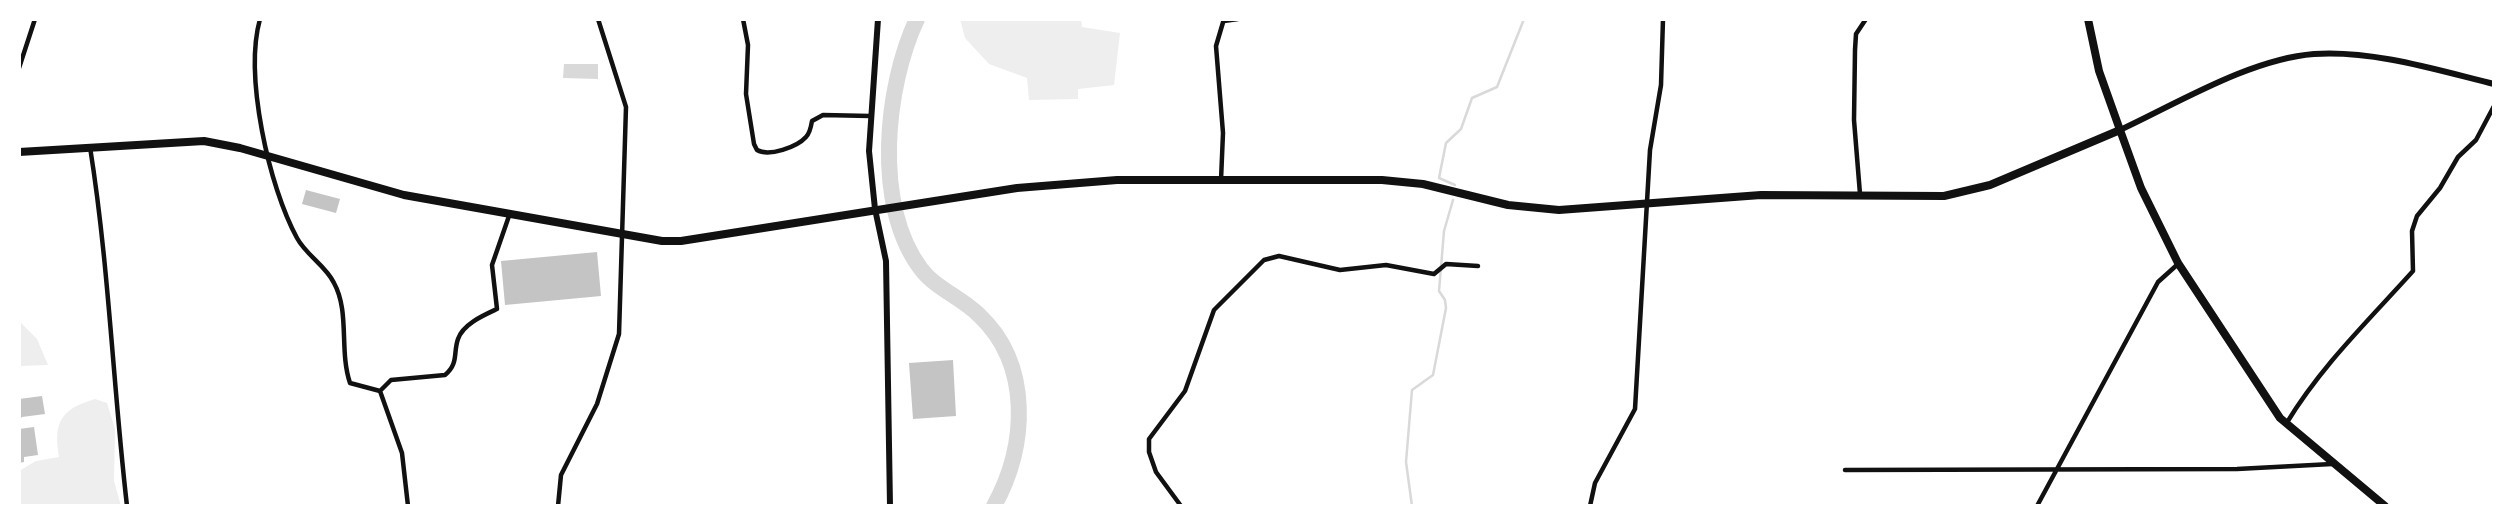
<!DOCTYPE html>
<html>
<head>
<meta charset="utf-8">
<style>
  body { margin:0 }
  #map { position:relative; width:2513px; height:525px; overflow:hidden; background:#fff; font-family:Inter,sans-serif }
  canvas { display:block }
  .frame { position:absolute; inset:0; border:21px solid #fff; pointer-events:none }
</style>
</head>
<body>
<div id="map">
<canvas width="2513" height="525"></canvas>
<div class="frame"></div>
</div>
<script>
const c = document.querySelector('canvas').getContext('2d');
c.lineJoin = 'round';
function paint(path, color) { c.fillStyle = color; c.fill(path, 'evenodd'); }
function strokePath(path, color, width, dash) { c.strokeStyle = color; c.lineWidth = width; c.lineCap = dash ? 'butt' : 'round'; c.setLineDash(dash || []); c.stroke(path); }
const green = new Path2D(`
  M960,19H1081L1082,27L1120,33L1114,85L1078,89V99L1029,100L1027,78L989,64L965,38Z
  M19,321L37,339L48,365L19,366Z
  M95,399L107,403L115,429L114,481L121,506H19V471L36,461L59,457C53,422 61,409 95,399Z`);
const water = new Path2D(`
  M564,64H598V79L563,78Z`);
const stream = new Path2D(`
  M1455,185L1439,178L1446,143L1461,129L1472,98L1497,87L1524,19
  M1412,506L1406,462L1412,390L1433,375L1446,308L1445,300L1439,291L1444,231L1453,200`);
const river = new Path2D(`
  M917,19C885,87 873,206 921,269C935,288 962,298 979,315C1032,365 1027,446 994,506`);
const building = new Path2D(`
  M306,190L340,199L336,213L302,204Z
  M597,252L601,296L505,305L501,261Z
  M953,360L956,416L913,419L909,363Z
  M42,396L45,414L22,417L19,421V399Z
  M34,427L38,455L24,457V462L19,463V429Z`);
const minor = new Path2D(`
  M260,19C244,76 269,187 297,238C306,255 326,266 334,283C350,312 339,351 350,383L380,391
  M743,19L748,45L746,94L754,144L757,150C769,157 797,147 806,137C810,133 811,127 812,121L823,115L870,116
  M1224,21L1238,19
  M19,68L35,19
  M90,147C109,266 113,386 127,506
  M1221,180L1223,133L1216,46L1224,19
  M1860,194L1854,120L1855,50L1856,34L1866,19
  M380,391L391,380L445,375C459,363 453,353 458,339C463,324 484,315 497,309L492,265L509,216
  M380,391L402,453L408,506
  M2286,424C2321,366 2368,321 2413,271L2412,231L2417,216L2440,188L2458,157L2476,140L2494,106
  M1845,470L2237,469L2332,464
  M558,506L561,475L597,404L619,334L626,107L598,19
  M1181,506L1156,472L1149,452V439L1185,391L1214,310L1264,260L1279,256L1340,270L1386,265L1434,274L1446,264L1478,266
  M1590,506L1595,483L1635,409L1650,150L1661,85L1663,19
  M2037,506L2158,282L2178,264`);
const tertiary = new Path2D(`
  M878,19L869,151L875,209L886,261L890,506
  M2120,130C2178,103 2250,59 2314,54C2373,50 2437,70 2494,84`);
const primary = new Path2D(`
  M2088,19L2099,71L2120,130`);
const trunk = new Path2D(`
  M19,152L204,141L240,148L404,195L662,241H681L1017,188L1117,180H1382L1423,184L1508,205L1559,210L1761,195L1944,196L1990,185L2120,130L2141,188L2178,263L2280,418L2385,506`);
paint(green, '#eee');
paint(water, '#d9d9d9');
strokePath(stream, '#d9d9d9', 2.5);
strokePath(river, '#d9d9d9', 16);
paint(building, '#c4c4c4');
strokePath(minor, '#111', 4.5);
strokePath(tertiary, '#111', 6);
strokePath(primary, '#111', 8);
strokePath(trunk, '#111', 8);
</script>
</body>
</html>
